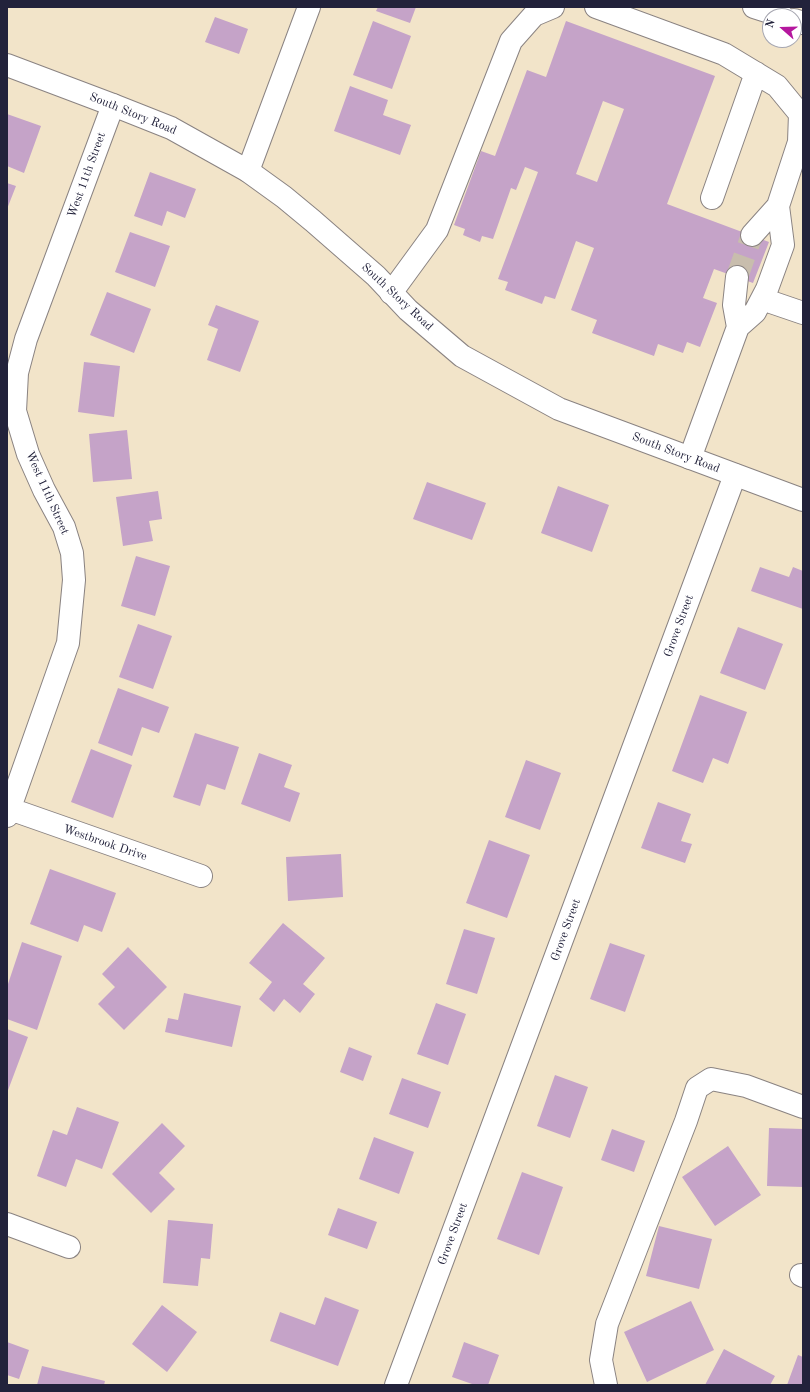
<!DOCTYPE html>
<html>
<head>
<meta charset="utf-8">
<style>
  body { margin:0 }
  #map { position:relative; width:810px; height:1392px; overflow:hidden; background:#f2e4c9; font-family:"Old Standard TT",serif }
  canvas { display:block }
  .frame { position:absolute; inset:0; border:8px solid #22223b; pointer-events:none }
  .north { position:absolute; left:762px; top:8px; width:40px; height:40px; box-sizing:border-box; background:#fff; border:1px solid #a7a7b1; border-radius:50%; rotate:290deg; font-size:11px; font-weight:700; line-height:16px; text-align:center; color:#22223b }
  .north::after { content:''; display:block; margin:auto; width:14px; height:18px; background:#b5179e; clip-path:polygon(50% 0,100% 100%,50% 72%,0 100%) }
</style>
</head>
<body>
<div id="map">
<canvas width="810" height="1392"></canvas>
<div class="frame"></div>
<div class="north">N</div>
</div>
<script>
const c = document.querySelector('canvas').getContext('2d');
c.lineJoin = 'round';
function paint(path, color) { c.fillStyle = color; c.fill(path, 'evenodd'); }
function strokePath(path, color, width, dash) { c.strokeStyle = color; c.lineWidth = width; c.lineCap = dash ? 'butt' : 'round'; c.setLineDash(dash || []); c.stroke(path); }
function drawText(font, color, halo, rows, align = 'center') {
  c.font = font + ' "Old Standard TT",serif'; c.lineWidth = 4; c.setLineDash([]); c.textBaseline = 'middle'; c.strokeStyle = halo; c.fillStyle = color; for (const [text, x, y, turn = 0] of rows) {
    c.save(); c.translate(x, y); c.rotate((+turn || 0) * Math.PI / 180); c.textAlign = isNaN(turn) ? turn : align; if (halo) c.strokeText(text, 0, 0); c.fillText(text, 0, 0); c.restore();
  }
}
const building = new Path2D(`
  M378,7H416L410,23L376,11Z
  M215,17L248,29L239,54L205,42Z
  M373,21L411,36L392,89L353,75Z
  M566,21L715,76L667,204L769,242L753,283L714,269L703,298L717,303L700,347L687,342L683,353L658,344L654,356L592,333L597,320L571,310L594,248L576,241L555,299L545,296L542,304L505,290L508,282L498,279L538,172L525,167L516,190L511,188L493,239L482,236L480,242L463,235L465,229L454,225L481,151L495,156L527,70L546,77ZM603,101L624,109L597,182L576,174Z
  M350,86L388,100L383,115L411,125L400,155L334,131Z
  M7,114L41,126L24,173L7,166Z
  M150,172L196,189L185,218L167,211L162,226L134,216Z
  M7,183L16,186L7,209Z
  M130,232L170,246L155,287L115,272Z
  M107,292L151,309L134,353L90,335Z
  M216,305L259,321L240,372L207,360L218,329L208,325Z
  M84,362L120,366L114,417L78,412Z
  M127,430L132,479L93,482L89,434Z
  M427,482L486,503L472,540L413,519Z
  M558,486L609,505L592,552L541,533Z
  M158,491L162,519L149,521L153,541L123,546L116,497Z
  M136,556L170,566L155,616L121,606Z
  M760,567L789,577L793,567L803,571V609L751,591Z
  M138,624L172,636L153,689L119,677Z
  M738,627L783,644L765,690L720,673Z
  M118,688L169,707L159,733L142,727L132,756L98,743Z
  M700,695L747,712L728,764L713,758L703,783L672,771Z
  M195,733L239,747L225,790L207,784L200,806L173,797Z
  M91,749L132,765L113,818L71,802Z
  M259,753L292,765L284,787L300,793L290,822L241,804Z
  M526,760L561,773L540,830L505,817Z
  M658,802L691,814L681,841L692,844L685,863L641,848Z
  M489,840L530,855L507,918L466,903Z
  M341,854L343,897L288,901L286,857Z
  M50,869L116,893L102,932L84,925L78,942L30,924Z
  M283,923L325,958L303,984L315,994L300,1013L284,999L274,1012L259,999L272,982L249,963Z
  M464,929L495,938L477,994L446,984Z
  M22,942L62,956L37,1030L7,1019V987Z
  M610,943L645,955L625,1012L590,999Z
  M128,947L167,987L124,1030L98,1004L115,987L102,974Z
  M184,993L241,1006L232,1047L165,1032L168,1018L178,1020Z
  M436,1003L466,1014L448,1065L417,1054Z
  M7,1029L28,1037L7,1093Z
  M349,1047L372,1056L363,1081L340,1072Z
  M555,1075L588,1087L570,1138L537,1126Z
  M402,1078L441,1092L428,1128L389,1114Z
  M77,1107L119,1122L102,1169L76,1159L66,1187L37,1176L53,1130L67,1135Z
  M162,1123L185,1146L159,1173L175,1189L151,1213L112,1174Z
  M769,1128L803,1129V1187L767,1186Z
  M612,1129L645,1141L634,1172L601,1160Z
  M374,1137L414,1152L399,1194L359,1179Z
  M728,1146L761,1195L715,1226L682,1177Z
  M522,1172L563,1187L539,1255L497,1239Z
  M338,1208L377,1222L367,1249L328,1235Z
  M168,1220L213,1224L210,1259L201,1258L198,1286L163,1283Z
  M659,1226L712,1239L699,1289L646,1276Z
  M325,1297L359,1310L338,1366L270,1341L280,1312L315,1325Z
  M691,1301L714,1350L647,1382L624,1332Z
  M162,1305L197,1332L167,1372L132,1344Z
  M7,1342L29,1350L19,1379L7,1375Z
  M464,1342L499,1355L488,1385H475L452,1377Z
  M724,1349L775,1376L770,1385H705Z
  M798,1355L803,1357V1385H787Z
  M42,1366L105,1381L104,1385H37Z`);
const minorTunnel = new Path2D(`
  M737,277L752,235`);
const minor = new Path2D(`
  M596,7L724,54L777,86L800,114L799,142L778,206L783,245L767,289L755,312L738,327L690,458
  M754,7L782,16
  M794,20L803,23
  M248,171L309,7
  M712,198L756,73
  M752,235L778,206
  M737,277L734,305L738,327
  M391,293L437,230L511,41L534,15L553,7
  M762,299L803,313
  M10,809L201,876
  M7,816L68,643L74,580L72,553L64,527L44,490L28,454L15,411L17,373L26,339L113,105
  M7,1224L69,1247
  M801,1275L803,1276
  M396,1385L735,475
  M606,1385L601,1360L607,1324L686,1121L697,1088L711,1079L746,1086L803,1107`);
const major = new Path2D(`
  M7,65L113,105L171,128L248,171L284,197L313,221L376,276L408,310L462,356L559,409L803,500`);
const streetNames = [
  ["South Story Road",133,114,22],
  ["West 11th Street",87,175,-70],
  ["South Story Road",397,297,43],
  ["South Story Road",676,453,21],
  ["West 11th Street",47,493,66],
  ["Grove Street",679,626,-70],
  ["Westbrook Drive",105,843,19],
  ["Grove Street",566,930,-70],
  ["Grove Street",453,1234,-70]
];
paint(building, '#c5a3c8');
strokePath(minorTunnel, '#c8bdad', 22, [22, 11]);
strokePath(minor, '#8a8382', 24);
strokePath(major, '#8a8382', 24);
strokePath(minor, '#fff', 22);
strokePath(major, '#fff', 22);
drawText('12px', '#22223b', '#fff', streetNames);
</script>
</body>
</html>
